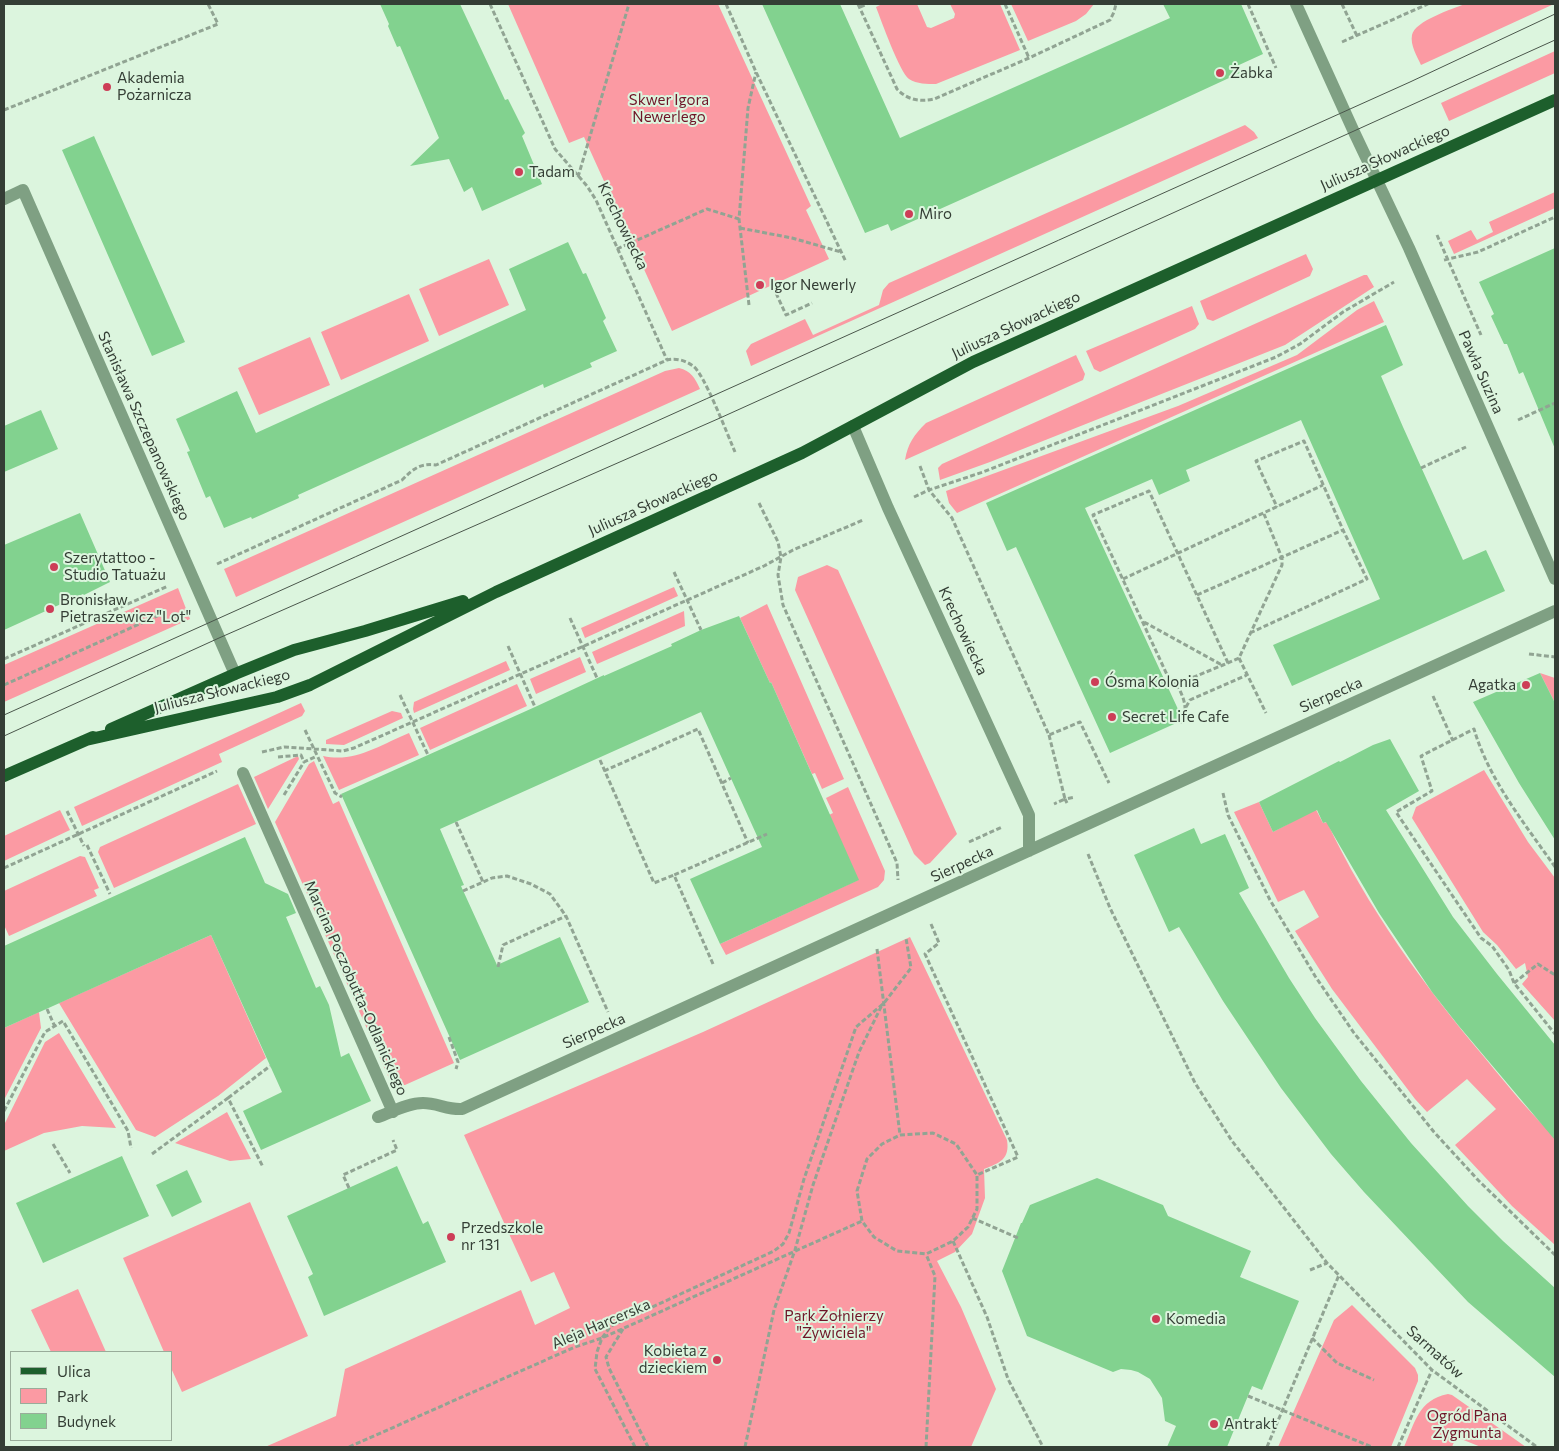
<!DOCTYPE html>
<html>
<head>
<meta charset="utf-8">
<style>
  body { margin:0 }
  #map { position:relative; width:1559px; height:1451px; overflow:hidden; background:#dcf5de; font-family:Commissioner,sans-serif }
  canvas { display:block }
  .frame { position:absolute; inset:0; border:5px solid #343e35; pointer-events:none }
  .legend { position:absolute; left:10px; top:1351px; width:162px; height:90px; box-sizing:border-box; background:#dcf5de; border:1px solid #99ac9a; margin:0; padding:6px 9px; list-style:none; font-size:15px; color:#343e35 }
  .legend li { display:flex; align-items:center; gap:10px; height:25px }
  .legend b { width:25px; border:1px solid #99ac9a }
</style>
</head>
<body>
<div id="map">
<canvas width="1559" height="1451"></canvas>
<div class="frame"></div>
<ul class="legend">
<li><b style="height:6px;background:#1d5f2c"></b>Ulica</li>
<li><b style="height:14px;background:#fb9aa3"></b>Park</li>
<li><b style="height:14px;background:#82d28f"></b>Budynek</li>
</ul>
</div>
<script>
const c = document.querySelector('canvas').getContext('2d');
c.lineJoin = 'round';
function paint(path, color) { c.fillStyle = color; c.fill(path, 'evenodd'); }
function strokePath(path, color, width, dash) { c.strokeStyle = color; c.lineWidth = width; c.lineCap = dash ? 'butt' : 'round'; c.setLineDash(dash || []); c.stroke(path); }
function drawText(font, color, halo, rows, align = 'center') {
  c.font = font + ' Commissioner,sans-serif'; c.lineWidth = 4; c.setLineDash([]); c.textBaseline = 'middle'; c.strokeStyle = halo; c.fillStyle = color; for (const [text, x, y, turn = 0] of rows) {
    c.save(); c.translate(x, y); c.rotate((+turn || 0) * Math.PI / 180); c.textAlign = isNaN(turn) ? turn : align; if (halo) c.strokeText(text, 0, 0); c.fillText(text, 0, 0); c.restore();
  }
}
const green = new Path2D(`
  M508,4H718L811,206L806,210L829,259L672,331L584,137L569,143Z
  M882,4H917L927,27L931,28L954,18L955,14L950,4H1000L1020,50L936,84C927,84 917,84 909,79C900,73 881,20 876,7Z
  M1011,4H1094L1086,14L1076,21L1028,41Z
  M1465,4H1554L1421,65C1417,56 1410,45 1412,35C1415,21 1452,9 1465,4Z
  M1555,51V73L1449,121L1441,103Z
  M1245,125L1254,132L1258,138L751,366L746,351L751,344L805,319L813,335L879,305L883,290L889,283Z
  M1555,192V208L1454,254L1448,241L1471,230L1477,240L1493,232L1489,222Z
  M1306,254L1313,269L1310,276L1213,321L1207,319L1200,301Z
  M489,259L509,305L439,336L419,289Z
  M1364,275H1367L1374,287L1285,345L990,462L940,480L938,468L942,464Z
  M409,294L429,341L341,380L321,332Z
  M1374,301L1384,322L957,513L949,503L946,491L1178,406L1297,355L1357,310Z
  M1192,306L1199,324L1195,329L1100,372L1094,369L1086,351Z
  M310,337L330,385L259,415L238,368Z
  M1076,355L1085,374L1083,380L905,460C908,443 914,435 926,423Z
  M679,368C691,371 695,378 700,389L236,597L224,569L665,371Z
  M827,565L838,570L957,834L930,863L925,865L914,854L795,590L798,577Z
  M674,587L678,596L585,638L581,628Z
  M178,588L190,619L4,702V665Z
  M767,604L844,779L822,789L815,773L812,774L771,682L770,683L740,618Z
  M684,611L685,626L597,664L592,652Z
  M580,657L586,672L536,694L530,679Z
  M506,661L510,670L414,713L413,709L414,702Z
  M1540,673L1555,678V703Z
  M517,684L527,706L430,750L420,728Z
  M301,703L305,711L302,716L219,754L222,762L82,826L74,807Z
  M392,711L401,713L403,718L344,745L326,744V740Z
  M409,733L419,755L339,790L323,756C355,763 380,745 409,733Z
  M298,756L299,759L268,809L254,777Z
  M314,761L333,804L339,801L454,1063L405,1085H392L275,822L309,764Z
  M1484,770L1528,842L1555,878V1021L1522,984L1528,977L1525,963L1516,969L1497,945L1483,932L1412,818L1416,807Z
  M1301,781L1323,823L1327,822C1366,906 1425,987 1485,1058C1507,1085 1530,1113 1555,1137V1245L1512,1206L1455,1145L1496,1109L1467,1079L1427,1112L1415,1099L1332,989L1295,931L1319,917L1304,890L1278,902L1234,812L1259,802L1273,832L1290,823Z
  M238,784L256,824L114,888L98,852L100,847Z
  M848,787L885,871L884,880L878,887L726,955L720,944L858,880L829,815L833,813L826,798Z
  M60,810L70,830L4,861V836Z
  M80,856L85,857L99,888L94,890L97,896L9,936L4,925V891Z
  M211,935L266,1058L218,1096L155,1137L136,1130L59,1003Z
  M910,937L1007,1140C1010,1159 1000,1163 984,1169L985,1198L972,1234L955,1252L937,1261L961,1307L996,1389L971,1447H265L336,1416L345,1369L521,1290L535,1325L570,1308L554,1272L531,1282L464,1135L703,1032Z
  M39,1012L41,1028L4,1100V1028Z
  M59,1033L116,1128L82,1126L44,1133L4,1151V1125L45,1042Z
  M227,1112L251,1159L230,1161L175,1143Z
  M250,1202L308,1336L182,1392L171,1368V1352H164L123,1258Z
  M78,1289L106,1352H51L31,1310Z
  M1352,1305L1415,1368L1418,1375V1381L1391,1447H1278L1334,1320Z
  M1448,1394L1452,1395L1526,1447H1481L1456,1437L1452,1447H1404C1415,1423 1418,1400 1448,1394Z`);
const building = new Path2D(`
  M380,4H460L505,100L508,99L525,133L522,136L542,184L482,211L472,187L464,192L449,159L410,166L439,138L400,46L397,47L388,26L389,24Z
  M762,4H840L900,138L1170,18L1163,4H1241L1263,54L1239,65L1242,72L1123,127L891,231L888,224L865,233Z
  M94,136L185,342L152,356L62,150Z
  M568,242L583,274L586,273L606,318L603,321L617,351L590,363L592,367L544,388L543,384L298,495L299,498L252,519L251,517L224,528L210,496L206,498L187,452L190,451L176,419L237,391L256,433L353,389L526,310L509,269Z
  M1555,248V449L1523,372L1519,374L1507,344H1504L1491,316L1494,314L1479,282Z
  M1386,325L1403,365L1381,376L1403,427L1463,560L1486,550L1505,591L1292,686L1273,645L1380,599L1301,420L1186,470L1190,481L1159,495L1152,479L1085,508L1183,720L1110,753L1016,547L1007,551L986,503Z
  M41,410L58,449L4,472V426Z
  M80,513L110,582L84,595L83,594L4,630V545Z
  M739,616L770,683L771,682L859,880L720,944L690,879L762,847L701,712L440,829L464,885L461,886L497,965L560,937L589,1002L460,1060L341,794L535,707L604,675V676L672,646L671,644L701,630Z
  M1540,673L1555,703V840L1519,783L1473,702Z
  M1390,739L1419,791L1386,810L1453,917L1497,974L1555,1045V1140L1458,1025L1432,992L1379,913L1326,822L1323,823L1317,810L1273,832L1259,802L1339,761L1340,762L1373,745Z
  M1194,828L1201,844L1225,834L1249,888L1239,893L1289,978L1315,1018L1361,1081L1411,1143L1468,1206L1503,1241L1555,1288V1377L1468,1302L1364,1192L1331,1154L1281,1088L1223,1001L1179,927L1169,932L1134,855Z
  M245,837L265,883L288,894L296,913L286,917L316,988L320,986L329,1005L341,1057L349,1053L371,1101L261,1150L243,1111L282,1092L211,935L4,1028V946Z
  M122,1156L149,1216L43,1263L16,1203Z
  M397,1166L423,1224L428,1221L446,1262L324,1316L308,1277L313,1274L287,1216Z
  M187,1170L202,1202L172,1217L156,1185Z
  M1097,1178L1163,1205L1168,1216L1251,1251L1240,1277L1299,1301L1262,1390L1252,1386L1227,1447H1167L1176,1426L1165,1421L1162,1398L1150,1379L1138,1372L1131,1370L1121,1369L1113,1372L1027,1336L1002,1271L1021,1223H1022L1030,1205Z`);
const path = new Path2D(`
  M490,4L555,149L587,186L596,200L667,360
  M726,4L756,72L846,262
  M858,4L897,89C907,100 920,102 934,99L1029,58L1110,20L1114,12L1116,4
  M1005,4L1029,58
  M1248,4L1276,68
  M1342,4L1357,36
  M860,7L867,4
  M1342,42L1428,4
  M4,110L218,24L208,4
  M578,177L629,4
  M740,228L792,238L841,252
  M1437,235L1481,335
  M617,249L707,209L739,219
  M1444,260L1478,252L1555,217
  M776,293L786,315L812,303
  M749,305L739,219L748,108L756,72
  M1518,420L1555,403
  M920,466L929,490L952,518L1049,735L1080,722L1109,783
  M1421,468L1466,447
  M914,497L929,490L983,472L1276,357L1300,344L1343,312L1394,282
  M759,503L778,542L781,557L778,575L783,605L897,863L898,880
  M217,564L402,480C413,469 420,463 436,465L667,360C676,358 685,360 693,366C704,373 728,436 735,452
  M674,572L701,630
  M1123,579L1323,485
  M1197,595L1343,530
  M570,618L597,678
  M1144,622L1222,665
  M1250,633L1367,579L1343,530L1304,441L1256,461L1277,507
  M508,646L535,707
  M1529,654L1555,657
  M1239,658L1266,713
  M4,659L168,586
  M1228,663L1149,491L1093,515L1169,679L1177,684L1223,665L1239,658L1282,565V558L1264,514
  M1177,684C1183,697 1190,710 1180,723
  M4,685L166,612
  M400,695L428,755
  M1433,696L1453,741
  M1186,707L1190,700L1247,675
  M305,730L335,793L342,797
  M1049,735L1065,799L1054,804
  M262,752L284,747L343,751L354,748L764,566L793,550L863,520
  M278,757L301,755L304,762L317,756
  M600,760L654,883L674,875
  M604,771L698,729L748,843
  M722,783L731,778
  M1223,793L1228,815L1270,900L1315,976L1354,1033L1434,1132L1478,1180L1555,1255
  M284,795L304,762
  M1067,803L1065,799L1075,797
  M67,811L84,846
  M456,822L483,882
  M969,842L1002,827
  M87,845L110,894
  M1088,854L1110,908L1195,1083L1232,1141L1327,1263L1432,1370L1537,1447
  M1555,867C1525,824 1489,780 1474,729L1421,756L1432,791L1396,812L1481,938L1492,946L1509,970L1514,983L1555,1034
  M4,868L217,771
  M463,891L492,878L507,876L531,884L550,894L566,916L608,1012
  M931,924L939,943L925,954L1018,1157L977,1175L956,1144L933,1133L900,1135L882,1144L867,1159L857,1191L862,1221L874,1237L897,1251L926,1254L953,1241L968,1227L977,1209V1175
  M877,949L900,1135
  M713,964L674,875L767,834
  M498,967L503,945L566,916
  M1514,983L1538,964L1555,975
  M47,1009L55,1027
  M449,1037L458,1062L456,1069
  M228,1098L270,1066
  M4,1111L45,1032L63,1021L128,1131L131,1148
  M53,1144L70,1173
  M152,1154L228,1098L263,1167
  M349,1188L343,1175L397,1150L393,1140
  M972,1218L1018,1238
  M953,1241L987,1317L1008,1379L1043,1447
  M1310,1270L1327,1263
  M623,1329L606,1357L609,1368L648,1447
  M1312,1338L1337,1363L1374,1380
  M1248,1396L1372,1447
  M349,1447L575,1347L602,1338L862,1221
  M635,1447L595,1369L597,1352L602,1338L611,1326L774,1251L783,1244L789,1233L804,1179L856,1027L884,1003L911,968L906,938
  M745,1447L774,1310L795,1250L813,1185L859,1052L882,1005
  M926,1447L935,1276L926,1254
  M1267,1447L1339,1275
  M1398,1447L1432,1370`);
const minor = new Path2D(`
  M1296,4L1354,132L1409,248L1555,579
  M4,199L23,190L235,674
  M853,426L888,508L1029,815V851
  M243,773L393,1112
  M378,1117C392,1112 408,1103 423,1103C437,1103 448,1110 462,1109L1555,611`);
const major = new Path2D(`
  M111,729L235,674L294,650L365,631L463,601
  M86,740L277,697L310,685L496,592L802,453L973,362L1555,100
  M4,776L93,737`);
const tram = new Path2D(`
  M4,715L1410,82L1555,14
  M4,736L219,638L720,418L1555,40`);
const markers = [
  [1220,73,5,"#cd3d57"],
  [107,87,5,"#cd3d57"],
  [519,172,5,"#cd3d57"],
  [909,214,5,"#cd3d57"],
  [760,285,5,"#cd3d57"],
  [54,567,5,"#cd3d57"],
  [50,609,5,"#cd3d57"],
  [1095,682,5,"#cd3d57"],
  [1526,685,5,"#cd3d57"],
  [1112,717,5,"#cd3d57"],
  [451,1237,5,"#cd3d57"],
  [1156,1319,5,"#cd3d57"],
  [717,1360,5,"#cd3d57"],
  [1214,1424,5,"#cd3d57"]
];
const poiNames = [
  ["Żabka",1230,73],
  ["Akademia",117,78],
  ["Pożarnicza",117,95],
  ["Tadam",529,172],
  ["Miro",919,214],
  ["Igor Newerly",770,285],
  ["Szerytattoo -",64,558],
  ["Studio Tatuażu",64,575],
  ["Bronisław",60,600],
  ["Pietraszewicz \"Lot\"",60,617],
  ["Ósma Kolonia",1105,682],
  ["Agatka",1516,685,"right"],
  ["Secret Life Cafe",1122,717],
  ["Przedszkole",461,1228],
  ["nr 131",461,1245],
  ["Komedia",1166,1319],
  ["Kobieta z",707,1351,"right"],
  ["dzieckiem",707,1368,"right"],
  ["Antrakt",1224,1424]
];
const parkNames = [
  ["Skwer Igora",669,100],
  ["Newerlego",669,117],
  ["Park Żołnierzy",834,1316],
  ["\"Żywiciela\"",834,1333],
  ["Ogród Pana",1467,1416],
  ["Zygmunta",1467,1433]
];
const streetNames = [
  ["Juliusza Słowackiego",1385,158,-24],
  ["Krechowiecka",623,226,64],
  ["Juliusza Słowackiego",1016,325,-25],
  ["Pawła Suzina",1481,372,66],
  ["Stanisława Szczepanowskiego",144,426,66],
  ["Juliusza Słowackiego",653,503,-24],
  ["Krechowiecka",963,631,65],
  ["Juliusza Słowackiego",222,691,-14],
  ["Sierpecka",1331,695,-24],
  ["Sierpecka",962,864,-25],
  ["Marcina Poczobutta-Odlanickiego",356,988,66],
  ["Sierpecka",594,1031,-24],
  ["Aleja Harcerska",601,1324,-23],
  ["Sarmatów",1435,1352,42]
];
paint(green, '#fb9aa3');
paint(building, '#82d28f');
strokePath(path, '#91a493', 3, [5, 2.5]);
strokePath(minor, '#7fa083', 12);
strokePath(major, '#1d5f2c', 12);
strokePath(tram, '#4a564b', 1);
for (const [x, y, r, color] of markers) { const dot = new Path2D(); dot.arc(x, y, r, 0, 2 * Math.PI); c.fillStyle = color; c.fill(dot); strokePath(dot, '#dcf5de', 2); }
drawText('15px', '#343e35', '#dcf5de', poiNames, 'left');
drawText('15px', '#6f1528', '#dcf5de', parkNames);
drawText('15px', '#343e35', '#dcf5de', streetNames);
</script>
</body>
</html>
